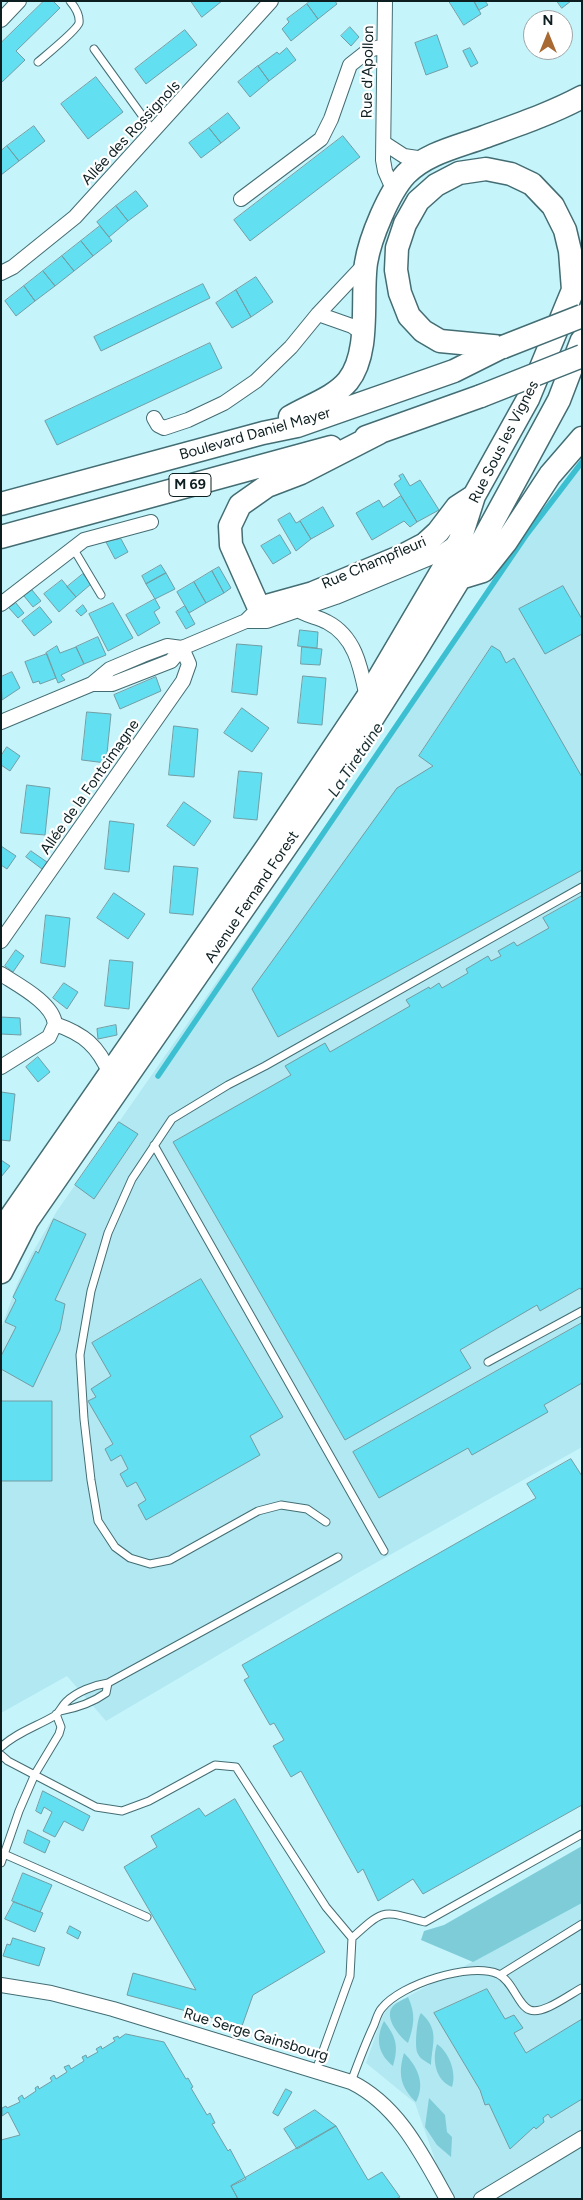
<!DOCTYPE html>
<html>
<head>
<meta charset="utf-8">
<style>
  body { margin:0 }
  #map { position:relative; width:583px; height:2200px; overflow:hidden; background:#c6f4fb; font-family:Figtree,sans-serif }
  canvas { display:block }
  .frame { position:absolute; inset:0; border:2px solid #0d1e21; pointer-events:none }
  .north { position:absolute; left:523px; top:10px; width:50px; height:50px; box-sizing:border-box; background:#fff; border:1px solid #9ea5a6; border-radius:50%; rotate:0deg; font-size:14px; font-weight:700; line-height:20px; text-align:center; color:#0d1e21 }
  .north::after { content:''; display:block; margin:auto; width:18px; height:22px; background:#a96933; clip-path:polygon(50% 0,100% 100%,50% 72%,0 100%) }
</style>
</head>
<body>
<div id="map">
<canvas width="583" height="2200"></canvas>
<div class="frame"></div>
<div class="north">N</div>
</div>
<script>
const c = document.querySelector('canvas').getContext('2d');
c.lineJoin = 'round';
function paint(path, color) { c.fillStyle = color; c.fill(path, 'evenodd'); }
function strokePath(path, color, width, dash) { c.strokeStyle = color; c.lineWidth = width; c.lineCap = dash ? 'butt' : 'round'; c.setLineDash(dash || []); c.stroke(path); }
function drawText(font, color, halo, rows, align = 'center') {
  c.font = font + ' Figtree,sans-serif'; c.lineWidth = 4.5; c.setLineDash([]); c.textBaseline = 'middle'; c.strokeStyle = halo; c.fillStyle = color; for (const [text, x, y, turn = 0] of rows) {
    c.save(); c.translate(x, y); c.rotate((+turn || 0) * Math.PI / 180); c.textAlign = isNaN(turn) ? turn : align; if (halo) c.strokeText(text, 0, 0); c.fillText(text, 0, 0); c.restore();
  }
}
const built = new Path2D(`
  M582,457V1447L356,1574L106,1721L67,1676L1,1713V1329L17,1284L31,1255L57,1211Z
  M582,1903V2199H449L415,2103L366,2063L381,2020L388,2007Z`);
const green = new Path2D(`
  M582,1846V1903L473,1962L421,1940L424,1931L444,1925Z
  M408,1997C416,2014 414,2026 408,2043C399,2036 386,2020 391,2009C394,2003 403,2000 408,1997Z
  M421,2013C440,2030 432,2043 431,2065C427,2062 420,2059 418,2054C414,2048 417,2018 421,2013Z
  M384,2021C396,2037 399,2046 393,2066C378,2054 375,2039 384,2021Z
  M437,2044C449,2052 457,2073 452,2087C435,2080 432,2059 437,2044Z
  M404,2053C417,2066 426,2083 416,2102C400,2087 398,2073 404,2053Z
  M429,2098L445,2115L447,2132L452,2137L451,2157L437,2145L425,2127Z`);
const stream = new Path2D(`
  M158,1076L527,534L582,462`);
const building = new Path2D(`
  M44,1H53L60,8L16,51L25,60L1,83V43Z
  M191,1H222L202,17Z
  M310,1H335L337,4L318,19L307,4Z
  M449,1H474L481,14L464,25Z
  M474,1H485L488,5L479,10Z
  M557,1H571L562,8Z
  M307,4L318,19L291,41L282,29L289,22L287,19Z
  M350,27L359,37L351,46L341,36Z
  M185,30L197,45L146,84L135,69Z
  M437,35L448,67L426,75L415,43Z
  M287,48L296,60L269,81L258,66L277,52L279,54Z
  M470,48L478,63L471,67L463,51Z
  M258,66L269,81L250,97L238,82Z
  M96,77L123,112L88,139L61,104Z
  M228,113L240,128L221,143L209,128Z
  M34,126L45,141L19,161L7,146Z
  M209,128L221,143L201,158L189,143Z
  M343,136L360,157L250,241L234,220Z
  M7,146L19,161L1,175V151Z
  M136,191L148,206L128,221L116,206Z
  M116,206L128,221L109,237L97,222Z
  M100,226L112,241L93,256L81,241Z
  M81,241L93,256L74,271L62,256Z
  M62,256L74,271L55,286L43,271Z
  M43,271L55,286L35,301L24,286Z
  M256,277L273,302L251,317L236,290Z
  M203,284L210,298L101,351L94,337Z
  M24,286L35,301L16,316L5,301Z
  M236,290L251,317L232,328L216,303Z
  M210,343L222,368L57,445L45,421Z
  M403,474L410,486L420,480L439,510L417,522L394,484L401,479L399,476Z
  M401,496L417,522L410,527L404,521L372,540L356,513L379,500L383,507Z
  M323,507L334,526L311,539L300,521Z
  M290,513L296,523L300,521L311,539L296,551L278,520Z
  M280,535L291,553L273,564L261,546Z
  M121,539L128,552L115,559L106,542Z
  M161,565L166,573L146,584L142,576Z
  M219,567L231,588L224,593L212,571Z
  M212,571L224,593L206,603L194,582Z
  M166,573L175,589L155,599L146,584Z
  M83,574L91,584L76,597L67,587Z
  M62,580L76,597L59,612L44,594Z
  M194,582L206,603L189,613L177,592Z
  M563,586L582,619V634L545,654L519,609Z
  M32,590L41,601L33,607L24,596Z
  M155,599L160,608L154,612L160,623L138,636L126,615Z
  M16,603L24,613L18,618L9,608Z
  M113,603L133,638L108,651L89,614Z
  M83,605L87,611L81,616L76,611Z
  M185,606L195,624L186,629L176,612Z
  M40,607L52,622L34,636L22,621Z
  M300,630L318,632L317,648L298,646Z
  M98,637L106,655L84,664L76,647Z
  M237,644L262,646L257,695L232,692Z
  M57,646L60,653L76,647L84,664L61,675L65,680L58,683L46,653Z
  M492,646L500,651L506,663L514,658L582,777V870L278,1037L252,989L397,788L433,766L419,756Z
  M302,647L322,649L320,665L301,664Z
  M47,654L56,678L40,684L39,681L33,683L25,662Z
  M12,672L20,688L2,700L1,677Z
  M303,676L326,678L322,725L298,723Z
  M156,677L161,691L120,709L114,695Z
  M242,708L269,728L252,752L224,733Z
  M87,712L111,714L106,763L82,760Z
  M174,726L198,729L194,777L169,775Z
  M7,747L20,756L10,771L1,765V756Z
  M239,771L262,773L257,820L234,818Z
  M27,785L50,788L45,835L21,833Z
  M184,802L211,821L194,846L167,826Z
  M110,821L134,824L129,872L105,869Z
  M1,846L16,856L7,869L1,865Z
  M31,851L47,862L42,869L26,857Z
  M174,866L198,868L193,915L170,913Z
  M114,893L145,914L128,939L97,918Z
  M582,896V1291L580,1288L540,1311L537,1305L460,1350L471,1368L345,1440L173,1142L291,1075L285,1066L325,1043L330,1052L410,1006L406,1000L429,987L430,989L439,983L442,988L468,973L466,969L488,956L491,961L501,956L498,951L514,942L517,946L549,928L543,918Z
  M46,915L70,918L65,967L41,963Z
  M16,950L24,956L13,972L5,966Z
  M110,960L133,962L129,1009L105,1006Z
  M64,983L78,992L67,1009L53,998Z
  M1,1017L20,1018L21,1035L1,1034Z
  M116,1025L117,1035L98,1039L97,1029Z
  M38,1057L50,1072L38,1082L26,1067Z
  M1,1092L15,1094L10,1141L1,1140Z
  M119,1122L138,1134L94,1199L75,1185Z
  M1,1160L10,1166L1,1177Z
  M54,1219L86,1234L55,1300L65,1304L60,1330L33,1387L1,1369V1356L16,1327L5,1322L16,1300L13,1297L36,1251L38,1253Z
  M201,1279L283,1417L250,1436L260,1455L146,1520L138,1505L146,1500L136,1482L127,1487L120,1474L128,1469L121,1455L111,1461L105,1449L113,1444L88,1401L96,1397L91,1389L111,1376L92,1343Z
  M582,1323V1383L544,1405L548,1412L472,1455L468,1448L379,1498L353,1452Z
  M1,1401H52V1481H1Z
  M571,1459L582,1476V1805L423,1894L413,1879L378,1901L363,1869L358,1873L301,1771L291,1777L273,1746L284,1740L274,1723L270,1725L244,1680L249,1677L242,1665L536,1498L527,1484Z
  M43,1791L90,1816L83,1831L64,1821L55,1837L43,1831L52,1812L44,1807L41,1814L36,1811Z
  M235,1799L325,1952L253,1995L242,2026L127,1995L133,1973L196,1990L124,1867L157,1847L151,1836L199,1808L205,1816Z
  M28,1830L50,1841L45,1853L24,1843Z
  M23,1873L52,1885L40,1912L12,1901Z
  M14,1902L43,1913L35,1932L5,1919Z
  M70,1926L81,1932L78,1939L67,1933Z
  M13,1938L45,1948L39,1966L3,1956L7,1944L10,1945Z
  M487,1989L505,2019L514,2015L523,2028L514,2033L526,2053L582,2019V2099L551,2118L548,2114L543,2118L544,2122L536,2129L534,2127L510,2149L489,2104L485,2105L480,2090L434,2013Z
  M126,2034L164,2042L186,2079L188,2078L193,2087L191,2088L207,2115L210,2113L215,2123L212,2124L228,2151L230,2149L246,2179L231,2186L238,2199H1V2140L20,2135L8,2112L2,2116V2108L6,2106L7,2108L20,2102L18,2098L22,2095L24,2099L36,2091L35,2088L38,2086L39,2089L52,2081L50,2078L54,2075L56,2079L67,2072L64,2067L69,2065L71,2069L84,2061L82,2057L86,2055L87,2058L98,2052L96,2049L101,2046L102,2049L115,2041L113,2038L118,2036L119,2038Z
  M286,2089L292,2092L278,2116L273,2113Z
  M315,2110L336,2126L297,2149L284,2129Z
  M336,2126L368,2180L382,2172L400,2197L396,2199H238L231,2186Z`);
const lane = new Path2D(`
  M94,49L154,132
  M38,62C45,56 77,30 79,23C80,16 75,7 70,1
  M73,548L101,595
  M154,1145L384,1551
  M488,1362L582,1311
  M326,1522L307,1509L281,1505L258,1511L170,1560L150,1564L130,1558L115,1547L98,1521L91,1480L84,1419L80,1355L91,1291L108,1233L132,1179L172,1119L228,1085L265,1066L582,887
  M60,1711C77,1708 92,1703 106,1693L108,1683
  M1,1747C17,1732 38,1726 56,1715C60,1711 62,1706 66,1702C76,1692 94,1685 108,1683L338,1557
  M1,1755L8,1761L96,1807L122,1811L149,1801L215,1765L236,1767L326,1907L352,1938L350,1976L316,2070
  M4,1854L147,1917
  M1,1863L19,1811L35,1774L59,1734L61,1727L56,1714
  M352,1938C386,1907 382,1911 425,1922L582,1834
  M500,1975L582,1924
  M351,2082C358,2063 365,2044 374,2025C376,2020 378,2012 382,2008C401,1984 470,1962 498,1974C513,1981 518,2006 530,2010C543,2015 570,1994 582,1988`);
const street = new Path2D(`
  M385,1L383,160L385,171L393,189
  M1,20L19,1
  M384,143L404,156L424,159
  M241,199L321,139L331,119L350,65L369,50L384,46
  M1,273L13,267L75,217L271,1
  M318,314L352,326L362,333
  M154,418L158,425L164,428L188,420L224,403L256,381L291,347L318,314L366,263
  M1,604L84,540L151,522
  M295,608C303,615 318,617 327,622C356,637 361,669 367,698
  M246,621H267L336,597L437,555L455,543
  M92,684H112L171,661L182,648L246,621L252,615
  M1,722L92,684L110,669L143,655L167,646L182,648
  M1,941L183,681L189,664L182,648
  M1,974C18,985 53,1003 55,1024C84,1034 98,1046 110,1074
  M1,1067L49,1037L55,1024
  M1,1985L51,1993L113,2009L351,2082C398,2105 422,2154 447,2199
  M481,2199L582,2138`);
const primary = new Path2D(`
  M290,417C308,406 334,398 348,381C371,352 361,298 366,263C370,238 389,192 406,174C427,153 457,147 484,137C517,125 550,114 582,97
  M379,433L301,473L267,486L240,505L230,526L231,545L259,608L313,593L402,556L425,544L438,532L457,507L474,496
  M366,437L481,396
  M1,504L263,433L297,426L454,371L502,347
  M1,537L331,447
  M460,578L483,571L506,542L550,475L582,438
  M1,1236L10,1218L267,847L367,698L460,540L474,496L528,399L573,290L570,251L565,230L553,206L532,184L511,174L486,169L459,173L436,185L418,201L405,224L397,248L396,270L400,293L409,316L423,331L440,341L503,347
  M1,1272L27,1221L342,766L414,653L479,547L527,459L559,400L582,340`);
const primaryBridge = new Path2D(`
  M503,347L582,316
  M481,396L582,356`);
const shields = [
  [190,485,42]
];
const shieldNames = [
  ["M 69",190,485]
];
const streetNames = [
  ["Rue d'Apollon",368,72,-89],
  ["Allée des Rossignols",131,133,-47],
  ["Boulevard Daniel Mayer",255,434,-16],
  ["Rue Sous les Vignes",504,442,-63],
  ["Rue Champfleuri",374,563,-23],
  ["Allée de la Fontcimagne",90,787,-55],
  ["Avenue Fernand Forest",252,897,-56],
  ["Rue Serge Gainsbourg",256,2035,17]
];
const waterNames = [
  ["La Tiretaine",356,760,-56]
];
paint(built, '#b1e8f1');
paint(green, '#7dccd8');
strokePath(stream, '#3cc0d1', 5.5);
paint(building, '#62dff1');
strokePath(building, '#729da4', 1);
strokePath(lane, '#436d73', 9);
strokePath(street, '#436d73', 16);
strokePath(primary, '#436d73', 25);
strokePath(lane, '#fff', 7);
strokePath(street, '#fff', 14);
strokePath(primary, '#fff', 22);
strokePath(primaryBridge, '#436d73', 25, []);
strokePath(primaryBridge, '#fff', 22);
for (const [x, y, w] of shields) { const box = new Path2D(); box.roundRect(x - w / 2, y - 11.5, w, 23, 4); c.fillStyle = '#fff'; c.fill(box); strokePath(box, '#0d1e21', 1); }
drawText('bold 14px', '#0d1e21', null, shieldNames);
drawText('15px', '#0d1e21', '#fff', streetNames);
drawText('italic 16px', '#182e31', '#fff', waterNames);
</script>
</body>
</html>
